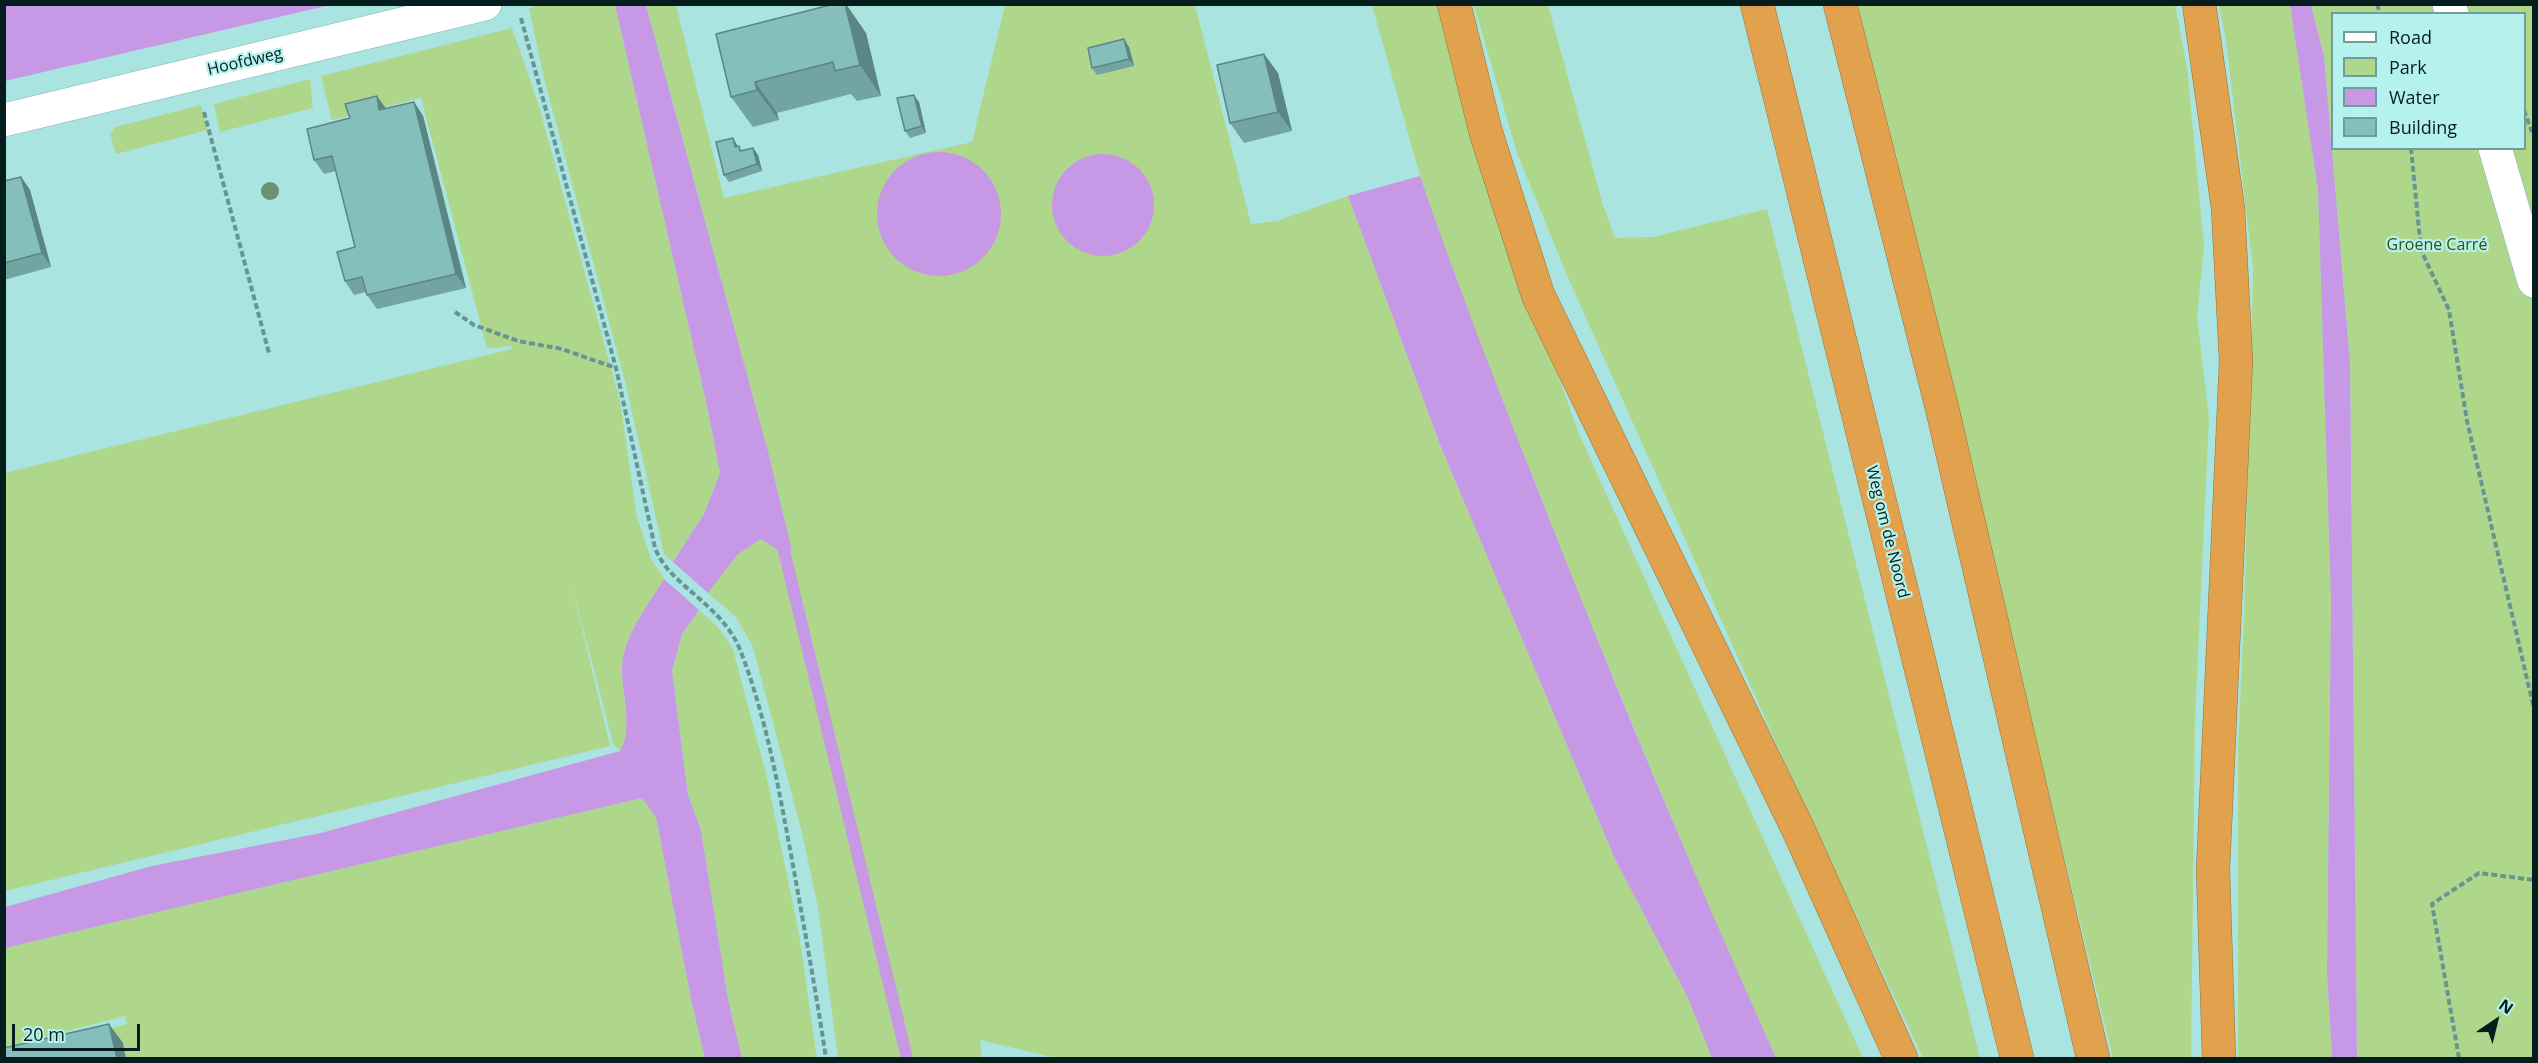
<!DOCTYPE html>
<html>
<head>
<meta charset="utf-8">
<style>
  body { margin:0 }
  #map { position:relative; width:2538px; height:1063px; overflow:hidden; background:#a9e4e0; font-family:"Open Sans",sans-serif }
  canvas { display:block }
  .frame { position:absolute; inset:0; border:6px solid #051d1c; pointer-events:none }
  .legend { position:absolute; left:2331px; top:12px; width:195px; height:138px; box-sizing:border-box; background:#b6f2ed; border:2px solid #6f9d99; margin:0; padding:8px 10px; list-style:none; font-size:18px; color:#051d1c }
  .legend li { display:flex; align-items:center; gap:12px; height:30px }
  .legend b { width:30px; border:2px solid #6f9d99 }
  .north { position:absolute; left:2466px; top:991px; width:60px; height:60px; -webkit-text-stroke:4px #b6f2ed; paint-order:stroke; rotate:35deg; font-size:16px; font-weight:700; line-height:24px; text-align:center; color:#051d1c }
  .north::after { content:''; display:block; margin:auto; width:21px; height:27px; background:#051d1c; clip-path:polygon(50% 0,100% 100%,50% 72%,0 100%) }
  .scale { position:absolute; left:12px; top:1024px; width:128px; height:27px; box-sizing:border-box; border:3px solid #051d1c; border-top:0; padding-left:8px; font-size:18px; line-height:21px; white-space:nowrap; color:#051d1c; -webkit-text-stroke:4px #b6f2ed; paint-order:stroke }
</style>
</head>
<body>
<div id="map">
<canvas width="2538" height="1063"></canvas>
<div class="frame"></div>
<ul class="legend">
<li><b style="height:8px;background:#fff"></b>Road</li>
<li><b style="height:16px;background:#afd78b"></b>Park</li>
<li><b style="height:16px;background:#c698e6"></b>Water</li>
<li><b style="height:16px;background:#84bfbb"></b>Building</li>
</ul>
<div class="north">N</div>
<div class="scale">20 m</div>
</div>
<script>
const c = document.querySelector('canvas').getContext('2d');
c.lineJoin = 'round';
function paint(path, color) { c.fillStyle = color; c.fill(path, 'evenodd'); }
function strokePath(path, color, width, dash) { c.strokeStyle = color; c.lineWidth = width; c.lineCap = dash ? 'butt' : 'round'; c.setLineDash(dash || []); c.stroke(path); }
function drawText(font, color, halo, rows, align = 'center') {
  c.font = font + ' "Open Sans",sans-serif'; c.lineWidth = 4.5; c.setLineDash([]); c.textBaseline = 'middle'; c.strokeStyle = halo; c.fillStyle = color; for (const [text, x, y, turn = 0] of rows) {
    c.save(); c.translate(x, y); c.rotate((+turn || 0) * Math.PI / 180); c.textAlign = isNaN(turn) ? turn : align; if (halo) c.strokeText(text, 0, 0); c.fillText(text, 0, 0); c.restore();
  }
}
const green = new Path2D(`
  M544,4L615,5L707,406L720,473L704,514L673,562L664,554L626,385L544,78L529,8Z
  M646,5H676L724,198L972,142L1005,5H1195L1251,224L1277,221L1348,196L1441,447L1615,859L1688,998L1712,1058H1056L980,1040L982,1058H838L818,907L802,833L753,647L736,617L708,593L738,554L761,538L779,551H792L769,455Z
  M1372,5H1440L1510,241L1579,434L1863,1058H1776L1718,930L1581,600L1456,282L1420,176Z
  M1474,5H1548L1603,205L1615,238L1653,237L1767,209L1980,1058H1923L1800,796L1569,280L1517,153Z
  M1857,5H2175L2187,67L2204,246L2197,317L2209,418L2195,719L2191,1058H2113Z
  M2219,5H2290L2318,190L2331,601L2327,972L2332,1058H2238V745L2244,620L2253,268L2226,40Z
  M2311,5H2533V1058H2357L2350,363L2324,56ZM2332,14H2524V148H2332Z
  M512,28L538,103L620,401L637,517L651,559L664,579C648,605 624,635 622,666C621,693 634,727 620,751L613,743L571,582L610,746L5,891L4,473L512,349L511,346L487,348L421,98L332,120L321,76Z
  M310,79L313,108L220,132L214,104Z
  M201,105L208,130L116,154L110,134L115,127Z
  M699,610L719,628L733,649L767,778L799,934L817,1058H742L728,999L701,830L688,795L672,671L682,634Z
  M642,798L656,817L692,1004L705,1058H5V1055L127,1024L125,1016L5,1047V948Z`);
const water = new Path2D(`
  M5,4H330V5L5,81Z
  M615,5H646L769,455L792,551H779L761,539L738,554L708,593L673,562L704,514L720,473L707,406Z
  M2290,5H2311L2324,56L2350,363L2357,1058H2332L2327,972L2331,601L2318,190Z
  M877 214a62 62 0 1 1 124 0a62 62 0 1 1-124 0Z
  M1052 205a51 51 0 1 1 102 0a51 51 0 1 1-102 0Z
  M1420,176C1457,285 1499,391 1541,498C1615,687 1693,873 1776,1058H1712L1688,998L1615,859L1441,447L1348,196Z
  M664,579L699,610L682,634L672,671L688,795L701,830L728,999L742,1058H705L692,1004L656,817L642,798L5,948V907L152,866L321,833L620,751C634,727 621,693 622,666C624,635 648,605 664,579Z`);
const stream = new Path2D(`
  M784,551L907,1058`);
const path = new Path2D(`
  M2377,4L2380,14
  M521,18L616,368L655,548C670,587 722,603 741,652C767,720 779,790 792,860C804,926 816,992 826,1058
  M2524,110L2532,132
  M204,112L269,353
  M2411,148L2421,250L2449,310L2467,421L2534,709
  M455,312L474,325L518,341L562,349L616,368
  M2459,1058L2432,904L2479,873L2534,880`);
const minor = new Path2D(`
  M2449,4L2452,14
  M4,120L485,4
  M2495,148L2534,281`);
const highway = new Path2D(`
  M1454,4L1486,133L1538,295L1798,829L1901,1058
  M1757,4L2017,1058
  M1840,4L1942,408L2093,1058
  M2199,4L2228,208L2236,361L2213,870L2219,1058`);
const trees = [
  [270,191]
];
const wall = new Path2D(`
  M866,33L881,96L857,101L851,94L777,113L779,120L753,127L731,97L716,34Z
  M1129,47L1134,66L1097,75L1092,68Z
  M1264,54L1278,73L1292,131L1244,143L1230,123Z
  M414,102L423,116L466,288L377,309L367,295L366,292L354,295L345,281L355,247L336,171L324,174L314,160L386,109Z
  M919,102L926,133L910,138L905,131Z
  M733,138L738,147L742,151L753,148L758,155L762,171L729,182L724,175Z
  M21,177L30,190L51,267L4,280V181Z`);
const shadedWall = new Path2D(`
  M845,4H846L866,33L881,96L860,65Z
  M1124,39L1129,47L1134,66L1129,59Z
  M1264,54L1278,73L1292,131L1278,112Z
  M755,82L777,113L779,120L757,90Z
  M914,95L919,102L926,133L922,126Z
  M377,96L387,110H379Z
  M414,102L423,116L466,288L456,274Z
  M733,138L737,145L740,155L735,147Z
  M753,148L758,155L762,171L757,164Z
  M21,177L30,190L51,267L42,253Z
  M109,1024L123,1043L126,1059H117Z`);
const building = new Path2D(`
  M834,4H845L860,65L835,71L833,62L755,82L757,90L731,97L716,34Z
  M1124,39L1129,59L1092,68L1088,48Z
  M1264,54L1278,112L1230,123L1217,65Z
  M914,95L922,126L905,131L897,98Z
  M377,96L379,110L414,102L456,274L367,295L362,277L345,281L337,252L355,247L332,156L314,160L307,129L350,118L345,104Z
  M733,138L735,147L739,146L740,151L753,148L757,164L724,175L716,142Z
  M21,177L42,253L4,263V181Z
  M109,1024L117,1059H4V1048Z`);
const streetNames = [
  ["Hoofdweg",245,62,-13],
  ["Weg om de Noord",1887,532,76]
];
const parkNames = [
  ["Groene Carré",2437,245]
];
paint(green, '#afd78b');
paint(water, '#c698e6');
strokePath(stream, '#c698e6', 12);
strokePath(minor, '#7cb6b2', 34);
strokePath(highway, '#94733c', 34);
strokePath(path, '#689593', 4, [6, 3]);
strokePath(minor, '#fff', 33);
strokePath(highway, '#e1a14d', 33);
c.fillStyle = '#699370';
for (const [x, y] of trees) { c.beginPath(); c.arc(x, y, 9, 0, 2 * Math.PI); c.fill(); }
paint(wall, '#72a4a1');
paint(shadedWall, '#5c8683');
paint(building, '#84bfbb');
strokePath(building, '#5c8683', 1.5);
drawText('16px', '#051d1c', '#b6f2ed', streetNames);
drawText('16px', '#355015', '#b6f2ed', parkNames);
</script>
</body>
</html>
